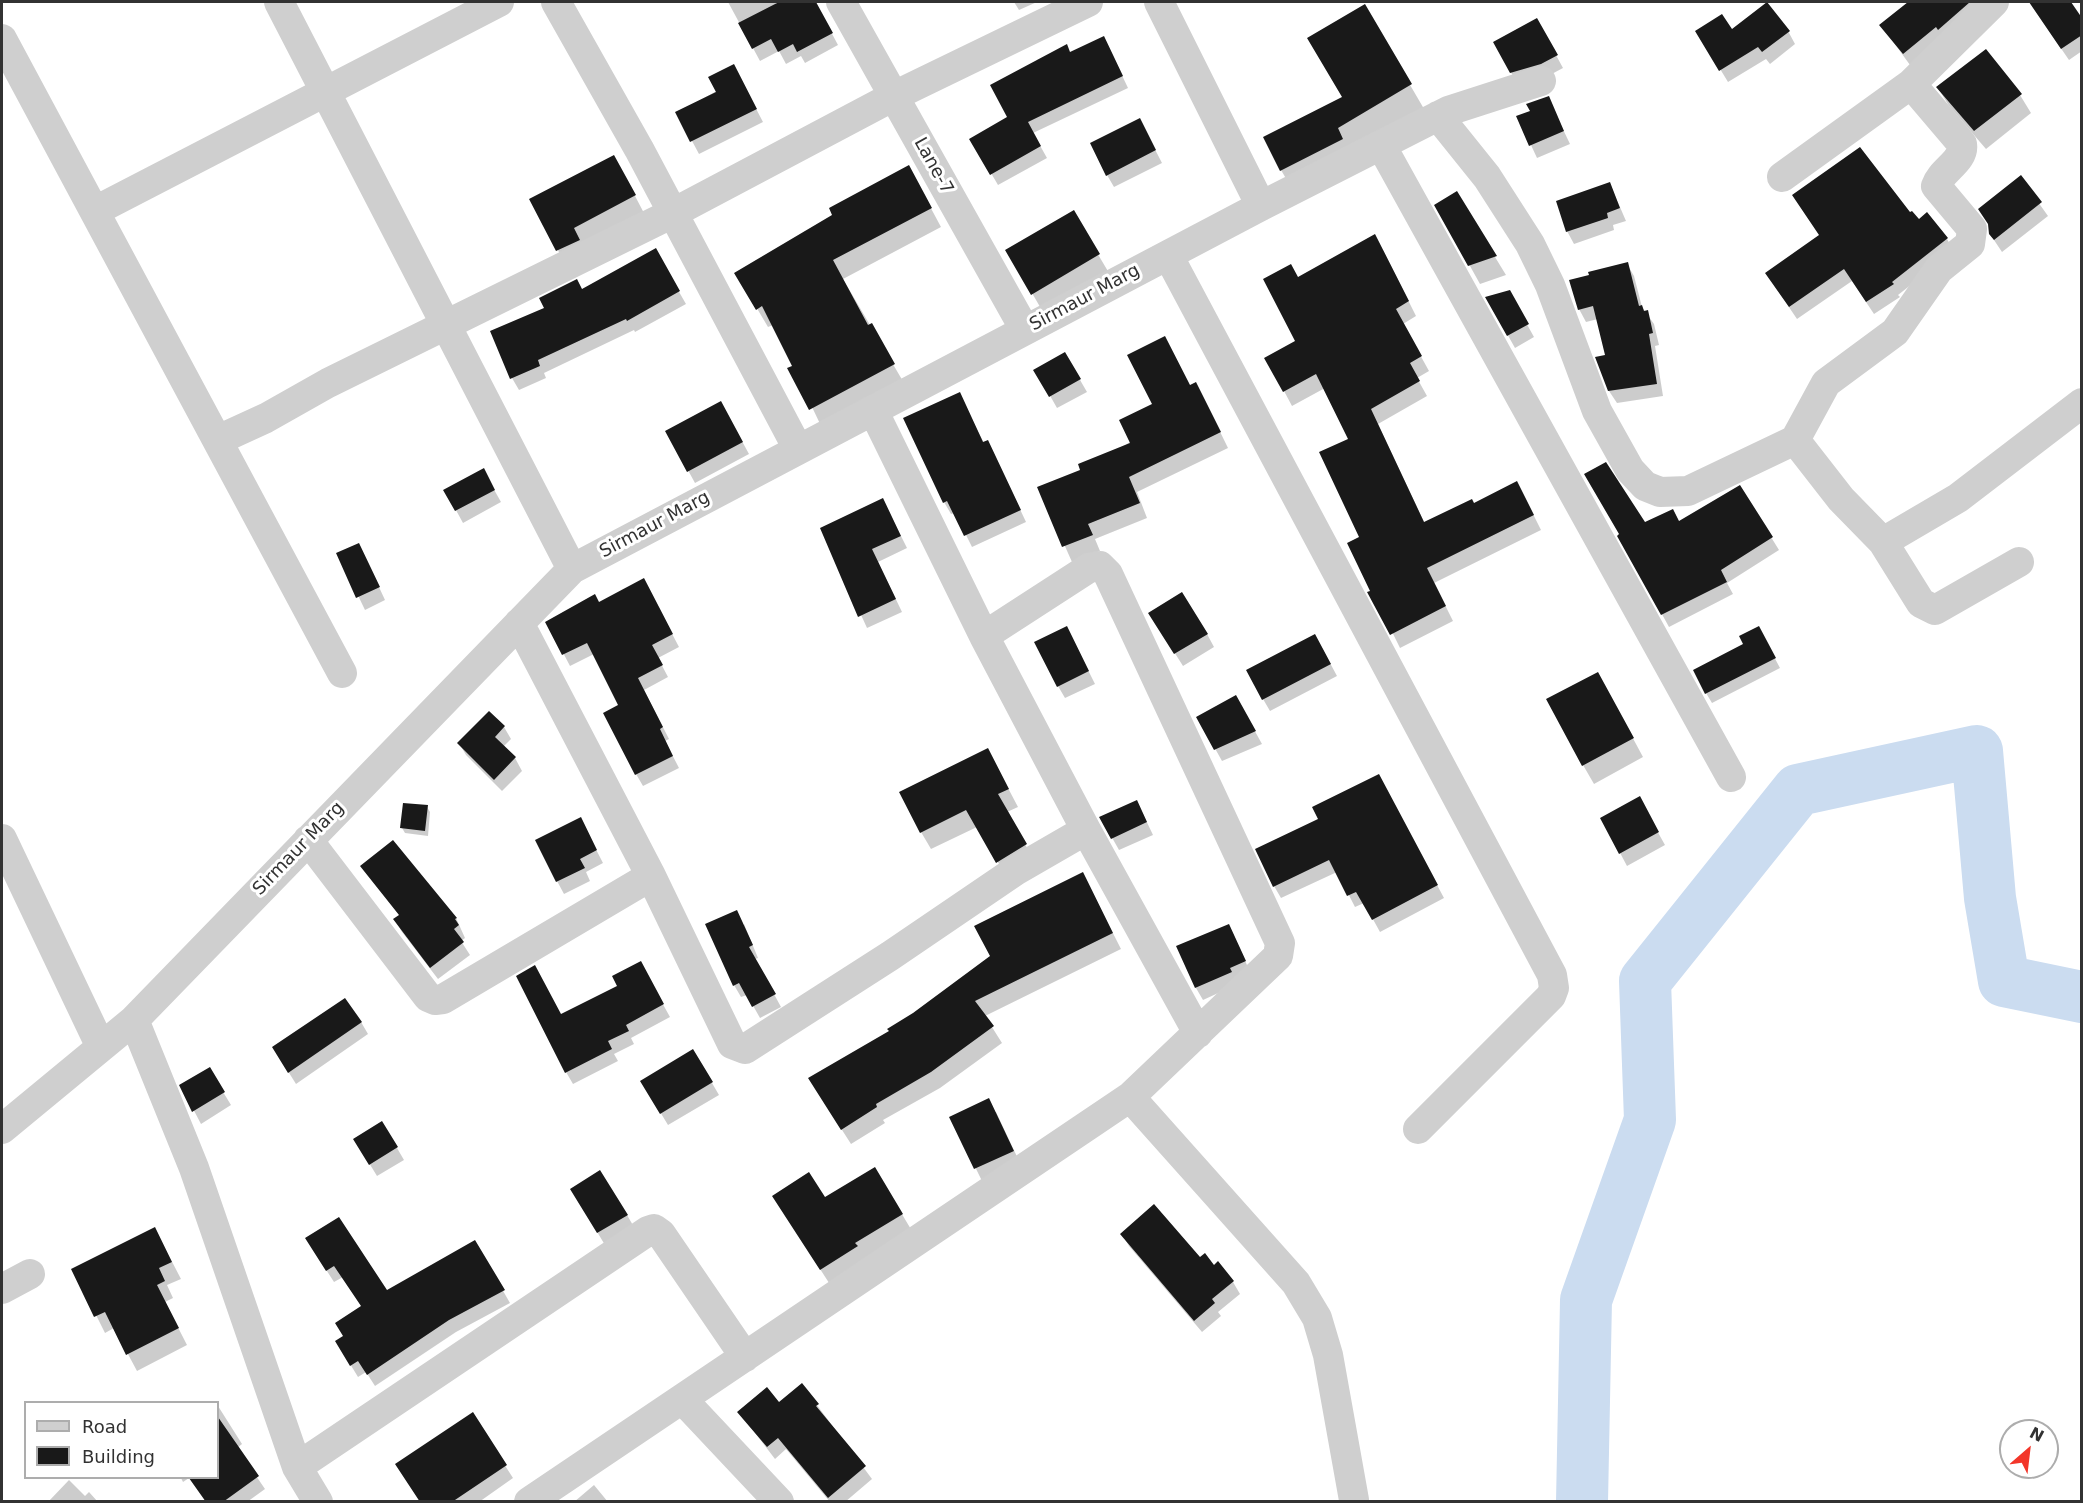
<!DOCTYPE html>
<html>
<head>
<meta charset="utf-8">
<style>
  body { margin:0 }
  #map { position:relative; width:2083px; height:1503px; overflow:hidden; background:#fff; font-family:"DejaVu Sans",sans-serif }
  canvas { display:block }
  .frame { position:absolute; inset:0; border:3px solid #323232; pointer-events:none }
  .legend { position:absolute; left:24px; top:1401px; width:195px; height:78px; box-sizing:border-box; background:#fff; border:2px solid #adadad; margin:0; padding:8px 10px; list-style:none; font-size:18px; color:#323232 }
  .legend li { display:flex; align-items:center; gap:12px; height:30px }
  .legend b { width:30px; border:2px solid #adadad }
  .north { position:absolute; left:1999px; top:1419px; width:60px; height:60px; box-sizing:border-box; background:#fff; border:2px solid #adadad; border-radius:50%; rotate:28deg; font-size:16px; font-weight:700; line-height:24px; text-align:center; color:#323232 }
  .north::after { content:''; display:block; margin:auto; width:21px; height:27px; background:#f3362a; clip-path:polygon(50% 0,100% 100%,50% 72%,0 100%) }
</style>
</head>
<body>
<div id="map">
<canvas width="2083" height="1503"></canvas>
<div class="frame"></div>
<ul class="legend">
<li><b style="height:8px;background:#cfcfcf"></b>Road</li>
<li><b style="height:16px;background:#191919"></b>Building</li>
</ul>
<div class="north">N</div>
</div>
<script>
const c = document.querySelector('canvas').getContext('2d');
c.lineJoin = 'round';
function paint(path, color) { c.fillStyle = color; c.fill(path, 'evenodd'); }
function strokePath(path, color, width, dash) { c.strokeStyle = color; c.lineWidth = width; c.lineCap = dash ? 'butt' : 'round'; c.setLineDash(dash || []); c.stroke(path); }
function drawText(font, color, halo, rows, align = 'center') {
  c.font = font + ' "DejaVu Sans",sans-serif'; c.lineWidth = 6; c.setLineDash([]); c.textBaseline = 'middle'; c.strokeStyle = halo; c.fillStyle = color; for (const [text, x, y, turn = 0] of rows) {
    c.save(); c.translate(x, y); c.rotate((+turn || 0) * Math.PI / 180); c.textAlign = isNaN(turn) ? turn : align; if (halo) c.strokeText(text, 0, 0); c.fillText(text, 0, 0); c.restore();
  }
}
const shadow = new Path2D(`
  M728,2H775L777,5L783,2H815L838,45L805,63L801,56L786,64L779,51L760,61Z
  M1014,2H1037L1019,10Z
  M1910,2H1989L1910,65L1881,25Z
  M2029,2H2069L2082,20V51L2069,60Z
  M1364,6L1427,114L1298,199L1281,170L1344,98Z
  M1537,20L1563,68L1548,76L1518,85L1495,43Z
  M1697,31H1788L1795,44L1770,64L1766,59L1728,82Z
  M1066,46L1070,54L1110,50L1128,88L1033,133L1047,158L998,185L971,139L1008,118L1039,63L1037,60Z
  M740,78L763,122L699,154L677,113Z
  M1938,88L2020,95L2031,113L1986,149L1949,106Z
  M1548,98L1570,144L1537,158L1518,117L1532,111Z
  M1146,132L1162,163L1114,187L1107,175Z
  M624,175L645,215L568,269L531,200Z
  M2021,178L2048,216L2002,252L1990,234V226Z
  M1610,184L1626,221L1613,225L1614,230L1574,244L1567,231Z
  M919,186L941,227L843,279L904,383L822,428L773,325L768,327L736,273L834,215Z
  M1456,193L1495,257L1506,275L1480,284L1436,205Z
  M1073,212L1109,273L1043,312L1007,250Z
  M1919,221L1947,239L1954,251L1898,295L1900,297L1874,314L1852,281L1797,319L1774,285Z
  M655,250L686,304L635,332L634,330L544,373L546,378L519,390L512,378L582,291Z
  M1383,250L1416,316L1403,324L1429,371L1417,378L1427,396L1378,424L1425,524L1525,498L1541,530L1434,583L1453,621L1400,648L1372,591L1361,538L1350,439L1325,388L1292,406L1284,391L1297,342L1298,279Z
  M1627,264L1634,276L1642,307L1654,324L1659,345L1655,346L1663,396L1617,403L1609,391L1607,356L1598,319L1586,322L1579,309Z
  M1509,292L1534,337L1515,348L1487,298Z
  M1065,354L1087,392L1057,408L1036,371Z
  M959,394L984,443L994,454L1026,522L972,547L955,513L951,514L944,502Z
  M1204,399L1228,448L1137,492L1147,518L1095,539L1100,551L1072,562L1039,488L1082,470Z
  M721,403L749,454L695,483L667,432Z
  M483,470L501,502L463,523L445,490Z
  M1740,487L1779,550L1727,583L1733,594L1669,627L1619,536L1644,523L1679,522Z
  M889,512L907,548L878,562L902,612L867,628L822,529Z
  M338,554L365,557L385,600L365,610Z
  M650,592L679,647L658,658L668,677L644,690L669,739L665,741L679,768L643,786L636,774L620,706L594,654L570,666L547,622L599,603Z
  M1157,625L1207,634L1214,647L1183,666Z
  M1764,638L1780,668L1712,703L1706,693Z
  M1073,640L1095,684L1065,698L1058,686Z
  M1322,648L1337,676L1270,711L1263,699Z
  M1608,692L1643,757L1594,784L1583,765Z
  M1236,697L1262,744L1222,761L1198,718Z
  M504,727L511,739L503,747L515,758L522,771L502,791L466,755L459,743Z
  M988,750L1018,807L1007,812L1035,862L1008,879L977,827L931,849L921,832Z
  M1385,788L1444,898L1380,932L1364,903L1355,907L1337,872L1281,898L1274,886Z
  M427,807L430,812L428,836L405,833L402,828Z
  M1646,811L1665,845L1627,866L1602,819Z
  M1143,814L1153,835L1119,850L1101,818Z
  M587,832L603,863L586,872L590,881L564,894L557,881Z
  M362,866L456,918L465,938L461,941L470,955L438,979L402,932L395,920L400,916Z
  M1091,890L1121,949L985,1016L1002,1043L940,1088L883,1120L885,1123L851,1144L819,1094L891,1032Z
  M744,924L758,958L755,959L781,1007L760,1018L747,995L741,997L734,985Z
  M1229,925L1251,974L1238,984L1203,1000L1196,988Z
  M640,963L670,1017L631,1038L634,1044L614,1054L618,1061L573,1084L566,1072L561,1016L619,986Z
  M361,1022L368,1034L296,1084L281,1060Z
  M209,1069L231,1105L201,1124L181,1086Z
  M642,1082L712,1083L719,1095L668,1125Z
  M996,1112L1020,1163L982,1181L951,1118Z
  M355,1140L397,1148L404,1160L377,1176Z
  M875,1169L912,1231L831,1286L784,1213L825,1199Z
  M579,1202L627,1215L634,1227L605,1245Z
  M155,1229L181,1279L167,1285L173,1298L165,1302L187,1345L137,1371L114,1328L105,1333L73,1269Z
  M1122,1234L1200,1259L1233,1282L1240,1294L1218,1312L1221,1316L1202,1332L1129,1246Z
  M475,1242L510,1303L456,1332L375,1386L366,1372L358,1377L344,1354L345,1336L362,1307L343,1277L334,1282L314,1251L386,1292Z
  M802,1385L872,1479L845,1502H830L786,1449L775,1459L739,1412L779,1404Z
  M218,1406L242,1444L237,1448L265,1489L247,1502H206L189,1478L183,1482L181,1478H218Z
  M472,1414L513,1478L479,1502H420Z
  M69,1480L85,1496L89,1492L98,1502H48Z
  M594,1485L608,1502H574Z`);
const river = new Path2D(`
  M1582,1502L1586,1300L1650,1120L1645,981L1798,790L1977,751L1990,898L2004,981L2082,997`);
const building = new Path2D(`
  M779,2H816L833,33L797,52L793,44L778,52L771,39L752,49L738,23Z
  M1767,2L1790,31L1762,52L1758,47L1719,71L1695,31L1722,14L1732,29Z
  M1908,2H1970L1938,30L1936,27L1903,54L1879,25Z
  M2029,2H2071L2082,18V35L2061,49Z
  M1365,4L1412,84L1338,128L1343,139L1280,171L1263,137L1342,97L1307,38Z
  M1537,18L1558,55L1541,64L1510,73L1493,42Z
  M1104,36L1123,76L1028,122L1041,146L990,175L969,139L1007,117L990,85L1067,44L1070,52Z
  M1986,49L2022,94L1974,131L1936,87Z
  M734,64L757,109L690,142L675,112L716,92L708,77Z
  M1549,96L1564,131L1529,146L1516,116L1530,111L1526,104Z
  M1140,118L1156,150L1106,176L1090,143Z
  M1860,147L1910,212L1912,211L1919,219L1927,212L1948,238L1892,282L1894,284L1866,302L1844,269L1789,307L1765,273L1819,235L1792,195Z
  M614,155L636,195L574,228L580,240L556,251L529,199Z
  M909,165L932,208L833,260L868,325L872,323L895,364L809,410L787,368L792,366L762,306L756,310L734,273L832,215L829,208Z
  M2021,175L2042,202L1994,240L1989,234L1988,224L1978,209Z
  M1610,182L1620,208L1607,213L1608,218L1566,232L1556,201Z
  M1457,191L1497,256L1468,266L1434,205Z
  M1074,210L1100,254L1031,295L1005,250Z
  M1375,234L1409,301L1396,309L1422,356L1410,363L1420,381L1371,409L1424,522L1472,499L1474,503L1517,481L1534,515L1427,568L1446,606L1390,635L1367,592L1370,591L1347,543L1359,537L1319,452L1348,439L1316,374L1283,392L1264,358L1295,341L1263,279L1291,264L1298,277Z
  M656,248L680,291L627,321L626,319L538,360L540,366L510,379L490,331L544,308L539,298L577,279L582,289Z
  M1628,262L1639,306L1642,305L1644,311L1648,310L1653,333L1649,334L1657,384L1608,391L1595,357L1605,355L1593,306L1578,310L1569,280L1589,275L1588,272Z
  M1510,290L1529,324L1507,336L1485,297Z
  M1165,336L1190,385L1196,382L1221,432L1129,477L1140,503L1088,524L1093,535L1062,547L1037,487L1080,470L1078,464L1130,443L1119,420L1152,404L1127,355Z
  M1065,352L1081,379L1049,397L1033,370Z
  M960,392L983,442L988,440L1021,510L964,536L947,501L943,503L903,418Z
  M721,401L743,442L687,472L665,431Z
  M1606,462L1645,522L1673,509L1679,521L1740,485L1773,537L1721,570L1727,582L1661,615L1617,536L1619,534L1584,474Z
  M484,468L495,490L455,511L443,490Z
  M883,498L901,536L872,549L896,599L858,617L820,528Z
  M359,543L380,587L356,598L336,553Z
  M644,578L673,634L652,645L663,665L638,678L663,727L660,729L673,756L635,775L603,713L618,705L587,643L562,655L545,622L595,594L599,602Z
  M1182,592L1208,634L1174,654L1148,613Z
  M1067,626L1089,671L1057,687L1034,642Z
  M1759,626L1776,658L1705,694L1693,670L1743,644L1739,636Z
  M1315,634L1331,664L1262,700L1246,670Z
  M1598,672L1634,738L1582,766L1546,699Z
  M1236,695L1256,731L1214,750L1196,717Z
  M489,711L505,726L495,737L516,757L494,780L457,743Z
  M988,748L1009,789L998,794L1027,844L996,863L966,810L920,833L899,792Z
  M1379,774L1438,885L1372,920L1356,892L1347,896L1329,860L1273,887L1255,849L1318,819L1312,807Z
  M1640,796L1659,832L1619,854L1600,818Z
  M1137,800L1147,822L1111,839L1099,817Z
  M403,803L428,805L425,831L400,828Z
  M581,817L597,850L580,859L585,868L556,882L535,840Z
  M393,840L457,918L455,919L459,925L454,929L464,942L430,968L393,919L399,915L360,866Z
  M1083,872L1113,933L975,1001L994,1026L931,1072L876,1104L877,1107L841,1130L808,1078L889,1031L887,1029L913,1013L990,956L974,926Z
  M737,910L753,945L749,947L776,994L752,1007L739,983L733,986L705,924Z
  M1229,924L1246,961L1230,968L1232,972L1195,988L1176,946Z
  M641,961L664,1004L626,1025L629,1031L608,1041L612,1049L565,1073L516,976L535,965L561,1014L617,986L612,976Z
  M345,998L362,1022L288,1073L272,1047Z
  M693,1049L713,1082L660,1114L640,1081Z
  M210,1067L225,1092L192,1112L179,1085Z
  M989,1098L1014,1151L974,1169L949,1117Z
  M382,1121L398,1147L369,1165L353,1139Z
  M875,1167L903,1214L855,1243L858,1246L820,1270L772,1196L809,1172L825,1197Z
  M600,1170L628,1215L597,1233L570,1189Z
  M1154,1204L1200,1257L1205,1253L1214,1265L1218,1261L1234,1281L1212,1299L1215,1303L1194,1321L1120,1234Z
  M339,1217L387,1290L475,1240L505,1290L449,1320L367,1375L358,1361L350,1366L335,1341L343,1336L335,1323L361,1306L334,1266L326,1271L305,1238Z
  M155,1227L172,1262L159,1268L165,1281L157,1285L179,1328L126,1355L105,1312L94,1317L71,1269Z
  M802,1383L819,1404L816,1406L866,1466L828,1498L778,1438L767,1447L737,1412L767,1387L779,1402Z
  M473,1412L507,1465L452,1502H420L395,1464Z
  M218,1417L259,1476L223,1502H206L189,1478H218Z`);
const street = new Path2D(`
  M279,2L572,569
  M556,2L639,149L798,449
  M841,2L1025,330
  M1159,2L1261,206
  M2,39L342,673
  M1911,84L1994,2
  M1438,116L1487,177L1530,244L1550,285L1597,411L1630,470L1645,486L1660,492L1688,491L1795,440L1841,499L1883,542L1958,498L2082,403
  M1381,145L1731,777
  M1782,177L1911,84L1962,144C1965,161 1941,170 1936,186L1972,229L1970,244L1939,269L1895,332L1826,383L1795,440
  M95,211L499,2
  M1168,255L1552,975L1554,988L1551,996L1418,1129
  M873,410L984,636L1086,830L1198,1033
  M218,440L266,418L328,383L673,213L894,96L1088,2
  M1883,542L1921,603L1935,610L2019,562
  M519,623L651,876L732,1044L745,1049L890,956L1015,871L1086,830
  M2,839L101,1047
  M308,840L428,997L435,1000L443,999L651,876
  M134,1020L194,1168L297,1467L318,1502
  M1130,1097L1296,1283L1317,1318L1328,1355L1354,1500
  M2,1129L134,1020L572,569L1261,206L1448,111L1541,81
  M2,1289L30,1274
  M682,1399L779,1502
  M297,1467L648,1231L654,1229L661,1234L745,1357
  M529,1502L1130,1097L1278,956L1280,943L1108,574L1100,566L1089,568L984,636`);
const streetNames = [
  ["Lane-7",933,166,61],
  ["Sirmaur Marg",1085,298,-28],
  ["Sirmaur Marg",655,525,-28],
  ["Sirmaur Marg",299,849,-46]
];
paint(shadow, '#0003');
strokePath(river, '#cbdcf0', 52);
paint(building, '#191919');
strokePath(street, '#cfcfcf', 30);
drawText('18px', '#323232', '#fff', streetNames);
</script>
</body>
</html>
